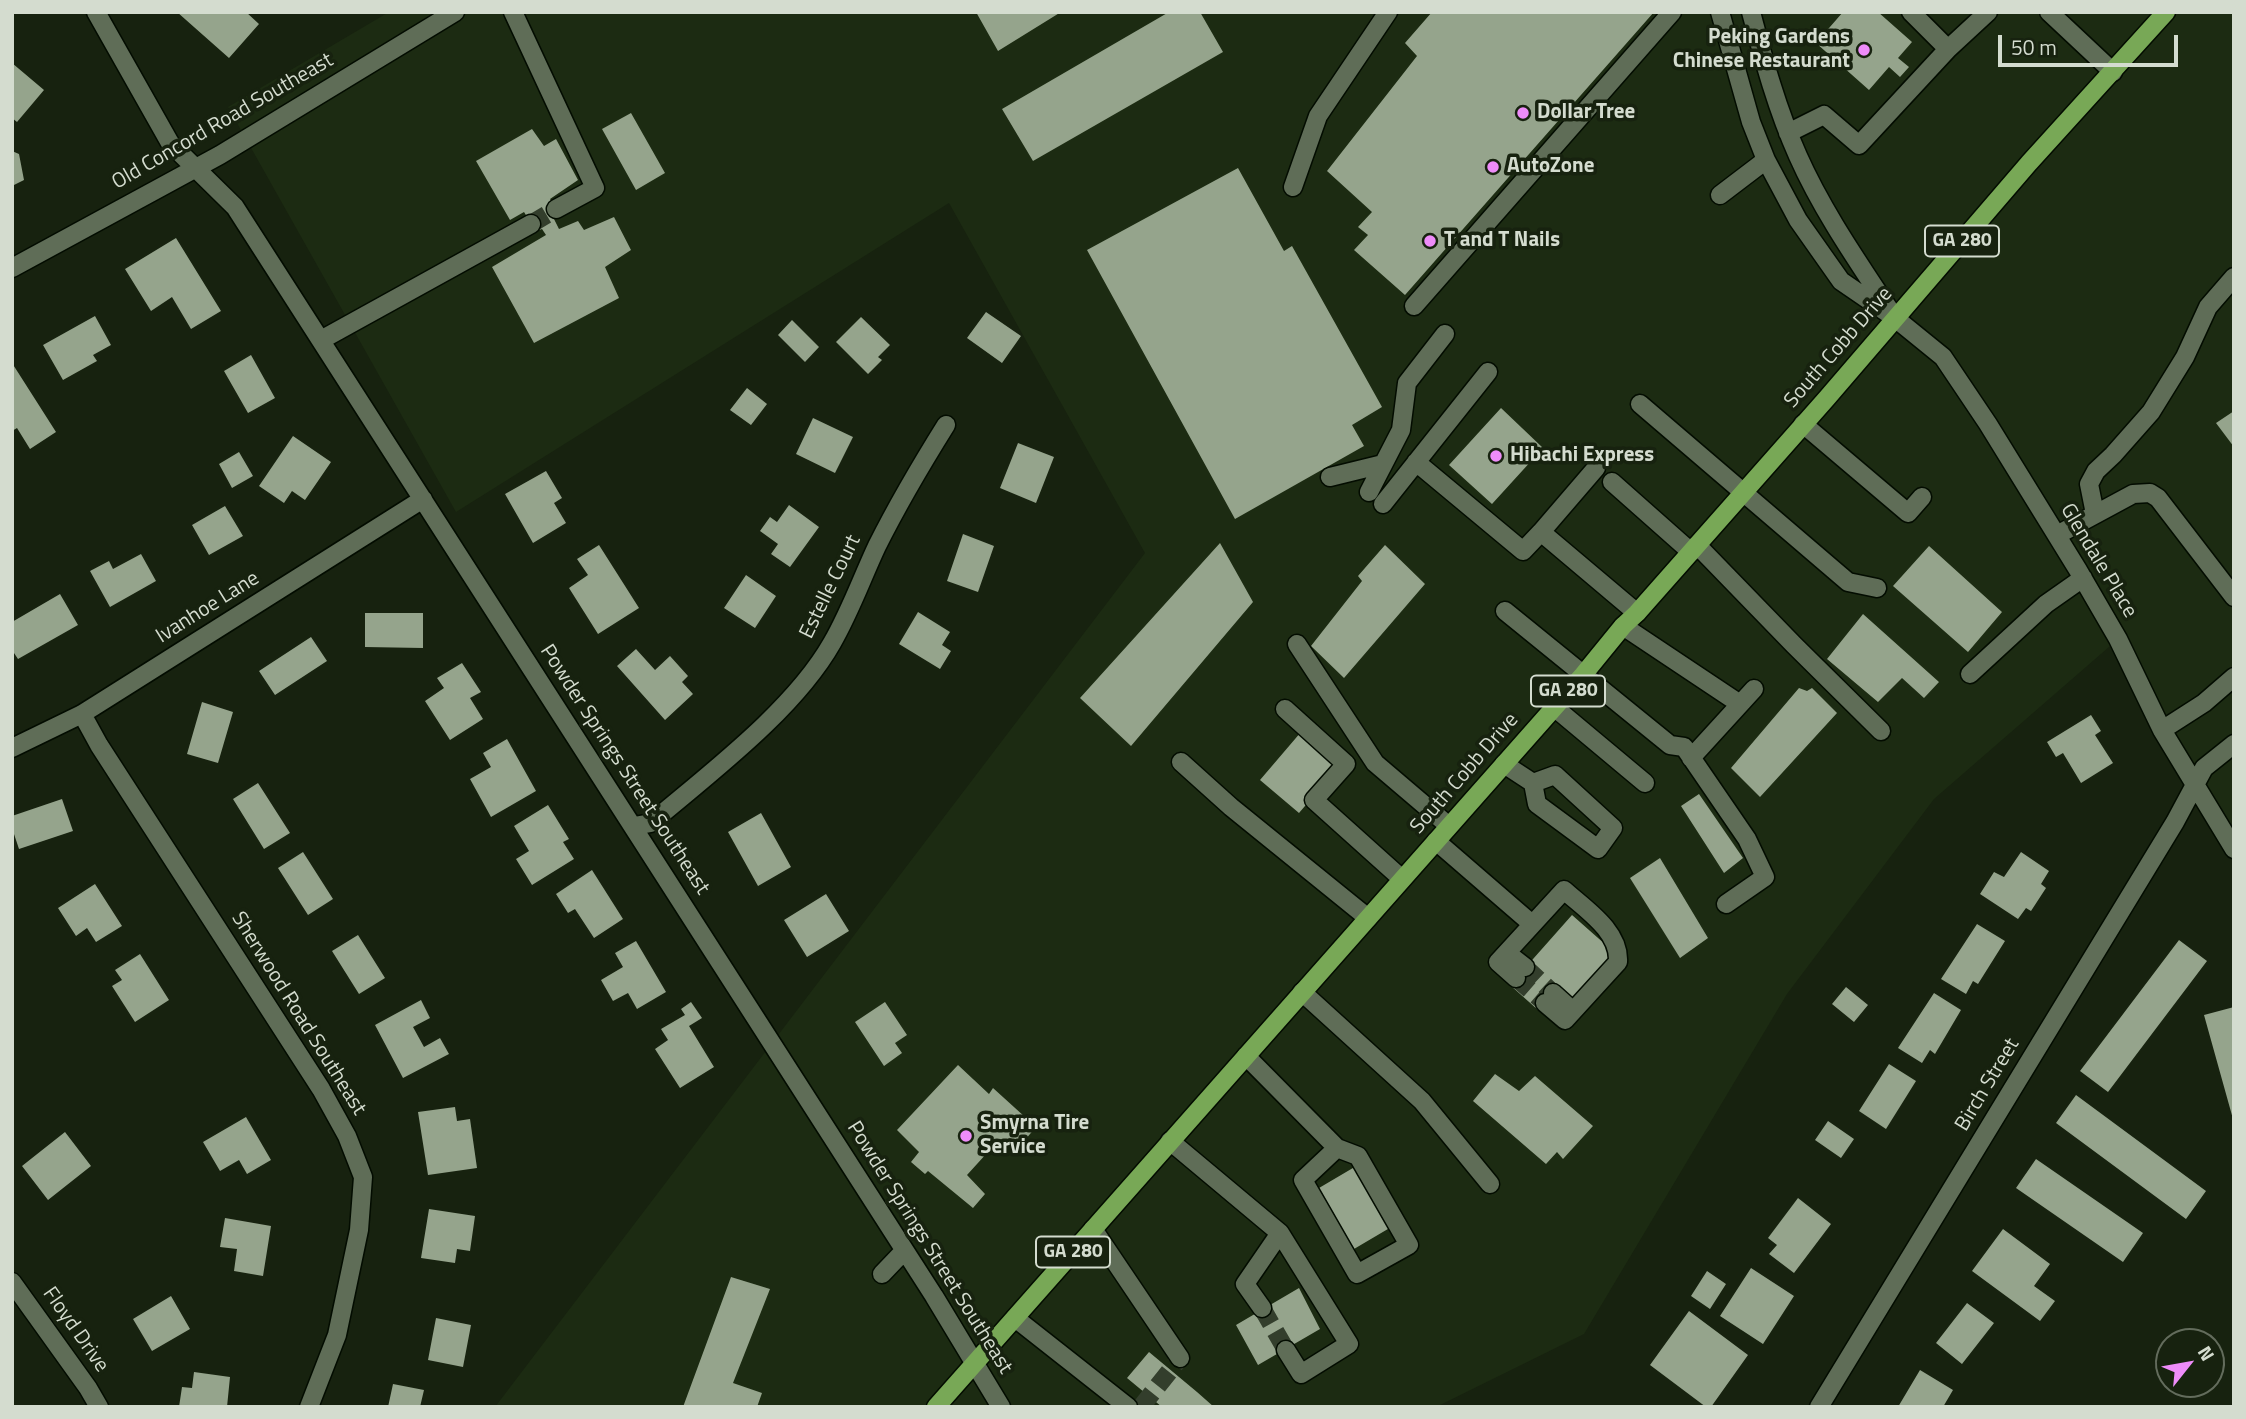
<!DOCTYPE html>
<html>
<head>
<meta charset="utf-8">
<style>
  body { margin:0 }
  #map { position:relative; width:2246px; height:1419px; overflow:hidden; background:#17220f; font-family:"Titillium Web",sans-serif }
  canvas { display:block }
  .frame { position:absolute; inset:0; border:14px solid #d4dccf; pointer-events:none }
  .north { position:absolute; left:2155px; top:1328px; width:70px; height:70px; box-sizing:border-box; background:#17220f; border:2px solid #636c5c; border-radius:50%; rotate:59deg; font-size:19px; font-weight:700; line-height:28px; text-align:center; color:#d4dccf }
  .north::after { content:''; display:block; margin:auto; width:24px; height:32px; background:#ee8cf9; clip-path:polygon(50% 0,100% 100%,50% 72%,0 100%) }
  .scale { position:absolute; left:1998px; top:35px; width:180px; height:32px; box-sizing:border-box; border:4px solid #d4dccf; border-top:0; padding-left:9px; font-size:21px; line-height:24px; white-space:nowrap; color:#d4dccf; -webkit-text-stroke:5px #17220f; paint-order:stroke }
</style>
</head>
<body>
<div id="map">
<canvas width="2246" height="1419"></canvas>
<div class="frame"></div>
<div class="north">N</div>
<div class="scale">50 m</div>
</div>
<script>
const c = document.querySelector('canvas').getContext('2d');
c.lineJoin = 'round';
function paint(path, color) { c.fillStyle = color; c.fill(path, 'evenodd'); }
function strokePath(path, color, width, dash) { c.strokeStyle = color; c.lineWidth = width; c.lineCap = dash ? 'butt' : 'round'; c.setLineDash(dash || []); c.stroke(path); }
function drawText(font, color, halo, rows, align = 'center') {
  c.font = font + ' "Titillium Web",sans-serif'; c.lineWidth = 7; c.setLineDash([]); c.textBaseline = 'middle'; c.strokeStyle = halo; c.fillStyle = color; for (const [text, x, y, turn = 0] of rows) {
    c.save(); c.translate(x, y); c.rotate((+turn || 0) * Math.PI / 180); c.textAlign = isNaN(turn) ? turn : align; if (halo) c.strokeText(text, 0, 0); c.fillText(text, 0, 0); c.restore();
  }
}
const built = new Path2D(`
  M389,12H2234V855L2117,640L1934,799L1787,994L1584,1334L1436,1407H495L1145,553L949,203L456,512L228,107Z`);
const building = new Path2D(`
  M177,12H246L259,24L229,58Z
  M976,12H1061L998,51Z
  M1169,12H1200L1223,52L1033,161L1002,109Z
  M1432,12H1654L1405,295L1354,250L1368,235L1358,227L1372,212L1327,171L1417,56L1405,43Z
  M1843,12H1878L1912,42L1898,58L1909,67L1900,77L1889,67L1869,90L1816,43Z
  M12,63L44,90L17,122L12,118Z
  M631,113L665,173L636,190L602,129Z
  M532,129L544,146L556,139L578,180L550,199L560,216L554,219L559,229L578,221L584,230L614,217L631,250L605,267L619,298L534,343L492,267L546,235L542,229L536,231L524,212L510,220L476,161Z
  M12,151L19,154L24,180L12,186Z
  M1238,168L1284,251L1292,246L1382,407L1352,425L1364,446L1235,519L1087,250Z
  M176,238L221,311L191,329L172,297L151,311L125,269Z
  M986,312L1021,336L1002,363L967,338Z
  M95,316L111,345L93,355L97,361L63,380L43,345Z
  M861,317L890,345L878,357L882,360L868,374L836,342Z
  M792,320L819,347L805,362L778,335Z
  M251,355L275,398L248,413L224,371Z
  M12,363L56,432L30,449L17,428L12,431Z
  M747,388L767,404L751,425L730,410Z
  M1501,408L1543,448L1492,504L1449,465Z
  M2234,411V447L2216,423Z
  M813,418L853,437L835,473L796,454Z
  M293,436L331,462L305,500L292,491L284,503L259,486Z
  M1018,443L1054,457L1036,503L1000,488Z
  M239,452L253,476L232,488L219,464Z
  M546,471L562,498L554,503L566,523L533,543L505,494Z
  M789,505L819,527L790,567L771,554L778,544L760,531L770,517L777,522Z
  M225,506L243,536L209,555L192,525Z
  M963,534L994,546L978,592L947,581Z
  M1220,543L1253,602L1131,746L1080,698Z
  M599,545L639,608L598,634L569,588L588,575L577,559Z
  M1385,545L1425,584L1344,678L1311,646L1362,581L1358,576Z
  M1929,546L2002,612L1968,652L1893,586Z
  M141,554L156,581L110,607L90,571L109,561L113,569Z
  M746,575L776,596L755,628L724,608Z
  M60,594L78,625L18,659L12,650V622Z
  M918,612L950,632L942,645L951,651L940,669L899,644Z
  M365,613H423V648L365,647Z
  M1863,614L1939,682L1924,698L1902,678L1878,702L1827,659Z
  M311,637L327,661L275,695L259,671Z
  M636,649L655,670L670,656L688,676L682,682L693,694L665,720L617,666Z
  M462,663L481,692L470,698L483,719L450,740L425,701L444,688L437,678Z
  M1799,688L1807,691L1812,688L1837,713L1760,797L1731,768Z
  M202,702L233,712L218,763L187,754Z
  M2091,715L2101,731L2095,735L2113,763L2081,783L2063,753L2056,757L2047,742Z
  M1301,732L1340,765L1299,813L1260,780Z
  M507,739L536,791L491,817L470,779L491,767L483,753Z
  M258,783L290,833L264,849L233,799Z
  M1699,794L1743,858L1724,873L1681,806Z
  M62,799L73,831L19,849L12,828V816Z
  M548,805L569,839L563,842L574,859L532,885L516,859L529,851L514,826Z
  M761,813L791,867L758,886L728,832Z
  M303,852L333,899L308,915L278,868Z
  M2021,852L2049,871L2041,884L2046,888L2031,911L2026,908L2018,919L1980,894L1994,872L2004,877Z
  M1660,858L1708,938L1680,958L1630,878Z
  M592,870L623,919L594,938L575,909L568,913L556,894Z
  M95,884L122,926L96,942L87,928L76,936L58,908Z
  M826,894L849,931L807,957L784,920Z
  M1572,915L1615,953L1570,1005L1556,990L1538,1010L1510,985Z
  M1977,924L2005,941L1978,984L1973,981L1966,994L1941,979Z
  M358,935L385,978L359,994L332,951Z
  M2179,940L2207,961L2108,1092L2080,1071Z
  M636,941L666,992L637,1009L628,993L613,1001L601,980L623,967L615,953Z
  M140,954L169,1000L135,1022L112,986L122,980L115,970Z
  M1846,987L1868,1005L1854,1022L1832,1004Z
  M1934,993L1961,1010L1935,1054L1930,1050L1922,1063L1898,1048Z
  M421,1000L430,1018L413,1027L424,1047L440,1038L449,1054L403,1078L375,1025Z
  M691,1002L702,1018L689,1026L714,1067L680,1088L655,1049L668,1040L661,1029L685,1015L681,1009Z
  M885,1002L907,1035L895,1043L902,1053L884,1066L855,1022Z
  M2234,1007V1119H2233L2204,1015Z
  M1889,1064L1916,1081L1886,1129L1859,1111Z
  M958,1065L989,1094L993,1088L1036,1127L1012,1155L997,1142L967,1175L985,1194L973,1208L928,1171L925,1174L911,1162L919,1152L897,1130Z
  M1495,1074L1519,1091L1535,1076L1593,1126L1563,1159L1557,1152L1546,1164L1473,1101Z
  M2076,1095L2206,1191L2186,1219L2056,1123Z
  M455,1107L457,1121L470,1119L477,1168L428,1175L418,1112Z
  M246,1117L271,1160L247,1174L239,1160L220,1171L203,1142Z
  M1828,1121L1854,1139L1841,1158L1815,1140Z
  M65,1132L91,1166L48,1200L22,1166Z
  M2036,1159L2143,1233L2123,1262L2016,1188Z
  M1358,1165L1393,1226L1354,1249L1319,1188Z
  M1798,1198L1831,1224L1794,1273L1769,1254L1777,1245L1768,1238Z
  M429,1209L475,1216L470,1251L457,1249L455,1263L421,1258Z
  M225,1218L271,1226L263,1276L234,1271L237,1249L220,1247Z
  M2003,1229L2050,1264L2034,1286L2055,1301L2040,1321L1972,1271Z
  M1751,1268L1794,1296L1763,1344L1720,1316Z
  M1707,1271L1726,1284L1710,1309L1691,1296Z
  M731,1277L770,1289L733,1383L762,1393L757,1407H683Z
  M1299,1288L1320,1329L1258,1365L1236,1325Z
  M171,1296L190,1329L152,1351L133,1319Z
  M1967,1303L1994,1323L1962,1364L1936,1343Z
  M1689,1311L1748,1355L1711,1407H1706L1650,1365Z
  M436,1318L471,1325L463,1367L428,1360Z
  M1149,1352L1197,1392L1214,1407H1162L1127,1378Z
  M1920,1370L1953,1390L1943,1407H1898Z
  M194,1372L230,1377L227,1407H179L182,1387L192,1388Z
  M393,1384L424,1390L420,1407H388Z`);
const minorTunnel = new Path2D(`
  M531,224L556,209
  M1525,967L1553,993
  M1516,978L1545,1003
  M1262,1308L1286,1350
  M1141,1407L1180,1358`);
const minor = new Path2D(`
  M96,12L170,143L235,207L934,1296L1001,1407
  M513,12L595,188L556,209
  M1720,12L1751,122L1766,160L1798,220L1841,281L1895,318L1943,357L1988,424L2078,570L2118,639L2162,730L2234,849
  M1751,12C1764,61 1777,109 1798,156C1822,210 1856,259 1889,309
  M1911,12L1948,49
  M2049,12L2113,72
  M1788,133L1824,115L1859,145L1948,49L1988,12
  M1293,187L1318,116L1388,12
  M1720,195L1766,160
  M12,268L220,155L455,12
  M1414,306L1672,12
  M321,340L531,224
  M1640,404L1848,582L1877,588
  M1803,424L1908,513L1922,497
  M1416,462L1523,551L1541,532L1637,613
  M1330,477L1383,464
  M1612,482L1691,552
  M1369,492L1401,430L1407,383L1445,334
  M1383,504L1488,372
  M2095,514L2089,484L2096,471L2113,455L2151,412L2185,357L2208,307L2234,277
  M1541,532L1596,468
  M2057,535L2133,494L2150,493L2158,498L2234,597
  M1697,545L1794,645L1881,731
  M1505,611L1670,745L1684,747L1747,839L1765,877L1726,904
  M1623,626L1740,704
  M1297,644L1375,763L1449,826
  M1970,674L2046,604L2083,578
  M1554,707L1645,783
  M1285,709L1346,764L1314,800L1402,879
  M82,714L99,745L321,1089L347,1136L363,1177L359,1230L337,1335L309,1407
  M2162,730L2204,703L2234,677
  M12,748L82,714L423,499
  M1691,758L1754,689
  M1181,762L1231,807L1368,918
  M1504,764L1533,783L1537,804L1598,849L1613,828L1555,775L1533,783
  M634,826L651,823C710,773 794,710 832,643C850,612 862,578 877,546C898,504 921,465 946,425
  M1436,841L1532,924
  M1507,953L1525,967
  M1516,978L1498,962L1564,890C1585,909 1620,931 1618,962L1565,1020L1545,1003
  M1302,992L1422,1101L1490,1184
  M1553,993L1573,1011
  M1246,1056L1337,1148L1358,1156L1409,1245L1357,1274L1303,1180L1337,1148
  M1170,1141L1280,1233
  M1093,1229L1180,1358
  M882,1274L904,1251
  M12,1282L88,1388L99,1407
  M1262,1308L1245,1284L1280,1233L1349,1344L1301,1374L1286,1350
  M1015,1318L1128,1407
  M1819,1407L2175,822L2204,768L2234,744`);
const major = new Path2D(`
  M936,1407L1583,675L1623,626L1637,613L1827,398L2029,163L2166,12`);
const markers = [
  [1864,50,7,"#ee8cf9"],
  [1523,113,7,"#ee8cf9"],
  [1493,167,7,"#ee8cf9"],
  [1430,241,7,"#ee8cf9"],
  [1496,456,7,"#ee8cf9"],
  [966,1136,7,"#ee8cf9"]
];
const shields = [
  [1962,241,74],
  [1568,691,74],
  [1073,1252,74]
];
const shieldNames = [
  ["GA 280",1962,241],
  ["GA 280",1568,691],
  ["GA 280",1073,1252]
];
const poiNames = [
  ["Peking Gardens",1850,38,"right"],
  ["Chinese Restaurant",1850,62,"right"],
  ["Dollar Tree",1537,113],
  ["AutoZone",1507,167],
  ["T and T Nails",1444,241],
  ["Hibachi Express",1510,456],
  ["Smyrna Tire",980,1124],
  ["Service",980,1148]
];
const streetNames = [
  ["Old Concord Road Southeast",223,122,-30],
  ["South Cobb Drive",1839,348,-49],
  ["Glendale Place",2098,561,59],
  ["Estelle Court",831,587,-64],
  ["Ivanhoe Lane",208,608,-32],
  ["Powder Springs Street Southeast",624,770,57],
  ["South Cobb Drive",1465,774,-49],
  ["Sherwood Road Southeast",298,1014,58],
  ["Birch Street",1988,1085,-59],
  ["Powder Springs Street Southeast",929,1248,58],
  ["Floyd Drive",75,1330,55]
];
paint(built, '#1c2b12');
paint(building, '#95a48c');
strokePath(minorTunnel, '#333e2c', 18, [18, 9]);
strokePath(minor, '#030c00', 21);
strokePath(major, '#030c00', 21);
strokePath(minor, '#5f6d57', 18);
strokePath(major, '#78a856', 18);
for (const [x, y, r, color] of markers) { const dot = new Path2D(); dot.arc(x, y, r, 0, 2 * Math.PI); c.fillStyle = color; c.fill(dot); strokePath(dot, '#17220f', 2.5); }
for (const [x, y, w] of shields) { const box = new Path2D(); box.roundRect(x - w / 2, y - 15.5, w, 31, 5); c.fillStyle = '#17220f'; c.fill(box); strokePath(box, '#d4dccf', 2); }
drawText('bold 19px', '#d4dccf', null, shieldNames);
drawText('bold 21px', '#d4dccf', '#17220f', poiNames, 'left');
drawText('21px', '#d4dccf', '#17220f', streetNames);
</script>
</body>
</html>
